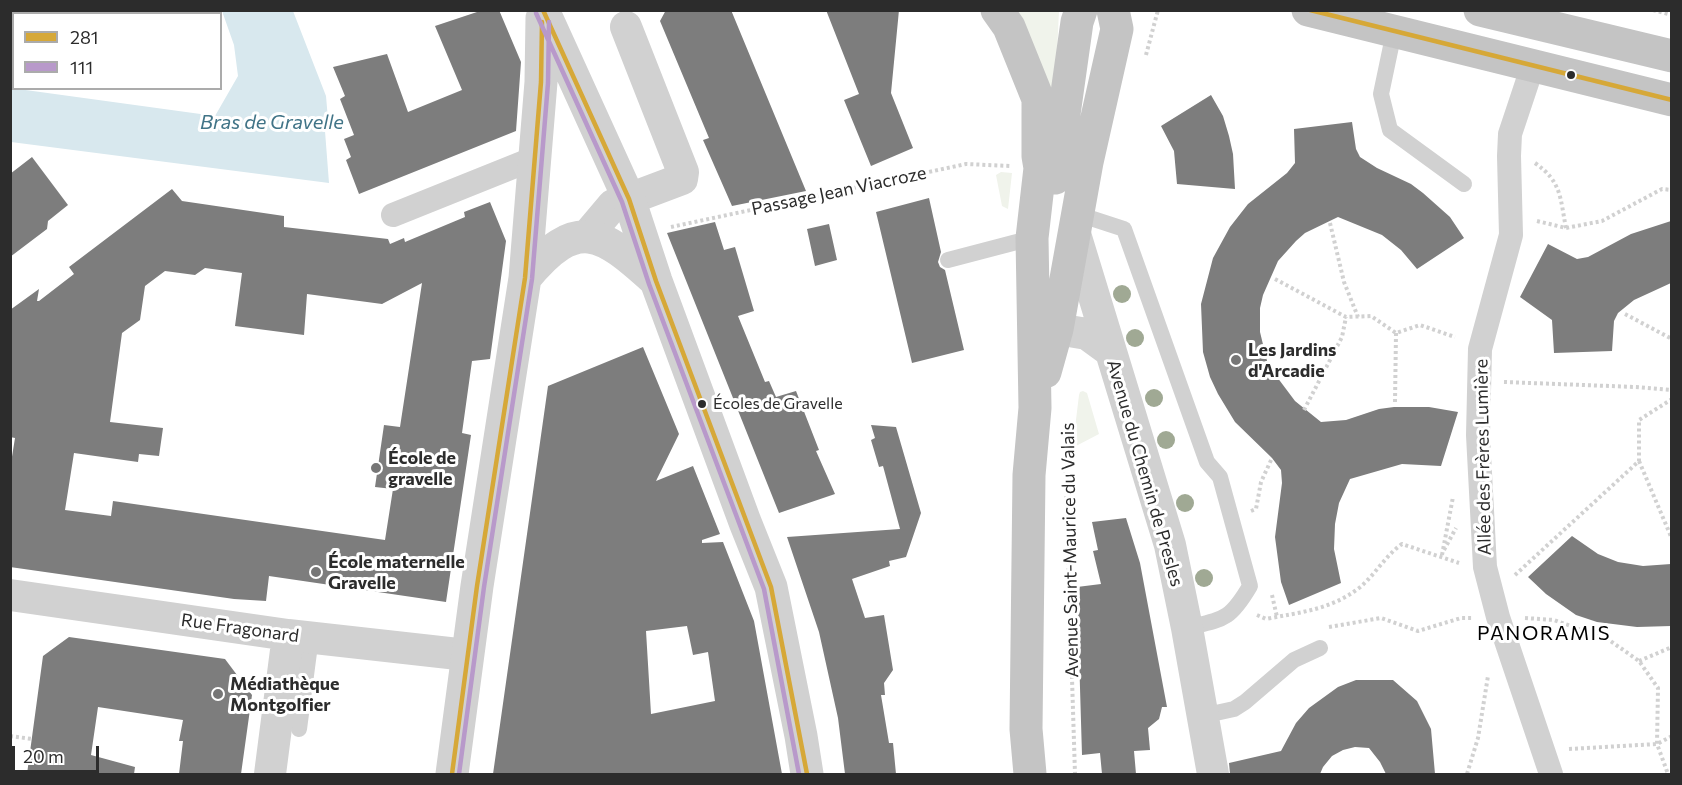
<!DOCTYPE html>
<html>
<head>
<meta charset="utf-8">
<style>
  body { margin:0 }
  #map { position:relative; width:1682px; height:785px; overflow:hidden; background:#fff; font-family:Commissioner,sans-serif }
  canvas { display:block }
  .frame { position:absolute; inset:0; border:12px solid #2c2c2c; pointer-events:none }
  .legend { position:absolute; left:12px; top:12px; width:210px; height:78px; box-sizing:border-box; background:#fff; border:2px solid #ababab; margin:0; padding:8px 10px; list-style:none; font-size:18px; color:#2c2c2c }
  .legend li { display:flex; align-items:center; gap:12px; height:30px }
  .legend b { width:30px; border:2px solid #ababab }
  .scale { position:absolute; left:12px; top:746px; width:87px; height:27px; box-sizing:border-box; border:3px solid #2c2c2c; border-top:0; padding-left:8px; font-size:18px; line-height:21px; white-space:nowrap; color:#2c2c2c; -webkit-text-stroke:4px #fff; paint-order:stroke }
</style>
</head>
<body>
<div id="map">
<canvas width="1682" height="785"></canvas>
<div class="frame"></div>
<ul class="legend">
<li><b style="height:8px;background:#d6a838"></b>281</li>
<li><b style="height:8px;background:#b899ca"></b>111</li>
</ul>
<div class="scale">20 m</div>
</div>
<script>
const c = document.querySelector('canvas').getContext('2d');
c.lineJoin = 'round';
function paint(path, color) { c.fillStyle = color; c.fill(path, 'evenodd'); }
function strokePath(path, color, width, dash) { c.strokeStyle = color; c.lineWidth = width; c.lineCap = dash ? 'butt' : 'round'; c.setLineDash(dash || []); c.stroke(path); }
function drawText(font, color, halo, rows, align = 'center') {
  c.font = font + ' Commissioner,sans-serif'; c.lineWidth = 6; c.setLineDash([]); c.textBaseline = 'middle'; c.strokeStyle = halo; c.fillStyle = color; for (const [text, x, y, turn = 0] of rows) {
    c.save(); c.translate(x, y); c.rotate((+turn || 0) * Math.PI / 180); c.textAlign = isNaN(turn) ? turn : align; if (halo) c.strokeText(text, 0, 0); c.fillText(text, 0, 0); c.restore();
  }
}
const green = new Path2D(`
  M1012,11H1059L1055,94L1047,96Z
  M1001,172L1012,173L1008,209L1002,206L996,175Z
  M1083,391L1087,393L1099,434L1076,446L1075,428L1079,395L1080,392Z`);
const water = new Path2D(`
  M222,11H293L326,96L329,131H325L329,183L11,142V88L215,116L238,76L234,45Z`);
const building = new Path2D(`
  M483,10H499L521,62L516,131L359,194L346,160L351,157L344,139L354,135L340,99L345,96L333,67L387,54L408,112L462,90L435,26Z
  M666,10H731L806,191L732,206L703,140L709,138L660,21Z
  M826,10H899L891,93L913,148L871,166L844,100L859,94Z
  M1211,95L1223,116L1229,136L1233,154L1235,189L1177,184L1174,151L1161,126Z
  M1352,122L1356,149L1360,157L1377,168L1411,184L1423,193L1450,217L1464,238L1417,269L1401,250L1382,235L1338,217L1305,233L1296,241L1278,261L1263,295L1260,308V332L1268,365L1295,401L1321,422L1346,420L1379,409L1394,407H1429L1458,412L1441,466L1402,464L1350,479L1339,503L1335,524L1334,549L1341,583L1289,605L1281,582L1275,537L1282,483L1281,470L1272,458L1235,422L1218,394L1210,377L1203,352L1201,304L1213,258L1230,227L1248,204L1287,173L1295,163L1294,129Z
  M32,157L68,205L48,221L47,229L10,257V174Z
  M172,189L182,201L284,216V227L388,239L390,244L404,238L405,242L465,217L464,212L490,202L506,241L490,359L472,361L462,433L471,435L446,602L269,576L266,601L234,599L10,567V469L15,438L10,437V310L39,289L37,301H39L74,274L69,267ZM205,268L242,273L235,326L304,335L307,294L382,304L422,283L400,427L384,425L375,487L393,489L385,540L113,501L111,516L65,510L74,453L138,462L139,454L159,456L163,428L110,422L122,333L140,320L145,286L165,271L195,275Z
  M929,198L941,252L938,262L940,267L945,270L964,350L912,363L876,212Z
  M1671,221V283L1634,300L1618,313L1614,321L1612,351L1554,353L1552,320L1520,297L1548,244L1577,259L1588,257L1631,234Z
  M715,222L724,250L735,247L754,311L738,316L765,382L769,381L776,397L796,391L819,450L816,451L835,494L779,513L667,233Z
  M829,224L837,260L815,266L807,229Z
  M643,347L679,434L656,481L693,466L720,534L702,540V543L723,542L754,621L782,774H493L548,386ZM687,626L693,655L708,652L715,701L651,714L646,631Z
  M871,425L896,427L921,513L906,557L889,561L890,566L852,579L865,618L884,615L893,670L884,683L885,695H881L889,743H893L896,774H845L838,718L819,632L787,537L900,529L883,466L879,467L871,440L875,438Z
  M1126,518L1140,563L1167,707H1162L1159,719L1148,728L1150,750L1134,751L1136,774H1102L1100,753L1082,755L1077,587L1101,584L1093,551L1098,550L1092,522Z
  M1572,536L1598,554L1618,562L1643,566L1671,564V626L1637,627L1597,622L1576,615L1546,594L1528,577Z
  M69,637L225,659L252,695L241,774H179L183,741H179L183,720L98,707L91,755L135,767L134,774H27L43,656Z
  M1356,680H1393L1417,701L1431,729L1435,774H1386L1380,762L1369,748L1355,747L1343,750L1332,756L1323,767L1320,774H1230L1229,763L1281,751L1296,723L1309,708L1338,687Z`);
const path = new Path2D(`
  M1653,10L1672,15
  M1146,55L1158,10
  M1535,163C1562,182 1560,198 1566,228
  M1537,221L1566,228L1602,221L1662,189L1672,190
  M1330,223L1344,282L1358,317
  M671,227L966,164L1010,166
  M1275,279L1346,317L1371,316L1396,333L1420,325L1455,337
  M1625,314L1672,339
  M1504,382L1636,387L1672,390
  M1395,402L1396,333
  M1304,410L1342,337L1346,317
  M1065,454L1075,774
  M1639,461L1672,539
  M1251,511L1256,509L1261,482L1272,458
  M1444,550L1456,528
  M1442,555L1453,497
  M1515,575L1639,461V420L1672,399
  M1272,595L1277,617
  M1257,615L1266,619C1301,612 1330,610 1359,588C1375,575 1385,556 1402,544L1459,563
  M1525,618L1554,620L1609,640L1639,661L1658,688L1657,744L1668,774
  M1329,627L1381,618L1418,631L1461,618H1473
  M1639,661L1672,647
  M10,736L32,739
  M1569,749L1657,744L1672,736
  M1467,774L1478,738L1488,676`);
const service = new Path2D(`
  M1394,32L1381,94L1390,130L1464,184
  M1078,214L1124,229L1207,462L1220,477L1250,586C1230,620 1224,619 1187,628
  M948,260L1032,238
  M1202,716L1234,709L1245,702L1294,660L1320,648
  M299,729L311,637`);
const pedestrian = new Path2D(`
  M1533,65L1510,134L1509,156L1511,235L1480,349L1478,435L1485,567L1498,617L1551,774
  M393,215L535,158`);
const minor = new Path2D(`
  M1075,234L1170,545L1187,628L1213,774
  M586,237L613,205L682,179L683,172L626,27
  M1057,329L1087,334L1109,350
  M10,595L288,635L467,655
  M270,774L288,635`);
const tertiary = new Path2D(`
  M543,10L629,199L656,281L745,522L771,587L801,736L807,774
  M525,278C577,215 601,231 655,280
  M452,774L477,586L525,278L541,82L542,18`);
const primary = new Path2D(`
  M997,10L1009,27L1038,99V156L1040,168L1032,238L1035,408L1029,475L1026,729L1030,774
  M1308,10L1672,100
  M1480,10L1672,56
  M1055,178L1077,22L1081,10
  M1045,372L1057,329L1087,162L1117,29L1113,10`);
const bus1 = new Path2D(`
  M543,10L629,199L656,281L771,587L807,774
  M1310,10L1672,100
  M452,774L477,586L525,278L541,82L542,22`);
const bus2 = new Path2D(`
  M536,13L622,202L649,284L764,589L799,774
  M459,774L484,587L532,279L548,83L549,22`);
const trees = [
  [1122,294],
  [1135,338],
  [1154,398],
  [1166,440],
  [1185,503],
  [1204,578]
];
const markers = [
  [1571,75,5,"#2c2c2c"],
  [1236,360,6,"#767676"],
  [702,404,5,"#2c2c2c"],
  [376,468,6,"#767676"],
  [316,572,6,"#767676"],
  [218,694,6,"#767676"]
];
const busNames = [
  ["Écoles de Gravelle",713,404]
];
const streetNames = [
  ["Passage Jean Viacroze",839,191,-12],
  ["Allée des Frères Lumière",1483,457,-91],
  ["Avenue du Chemin de Presles",1145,473,74],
  ["Avenue Saint-Maurice du Valais",1070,550,-91],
  ["Rue Fragonard",240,628,8]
];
const poiNames = [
  ["Les Jardins",1248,350],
  ["d'Arcadie",1248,371],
  ["École de",388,458],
  ["gravelle",388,479],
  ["École maternelle",328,562],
  ["Gravelle",328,583],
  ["Médiathèque",230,684],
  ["Montgolfier",230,705]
];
const waterNames = [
  ["Bras de Gravelle",272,122]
];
const neighbourhoodNames = [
  ["PANORAMIS",1544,633]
];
paint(green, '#f0f3eb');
paint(water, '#d8e8ee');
paint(building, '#7d7d7d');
strokePath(path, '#d1d1d1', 4, [3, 3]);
strokePath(service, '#d1d1d1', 16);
strokePath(pedestrian, '#d1d1d1', 24);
strokePath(minor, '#d1d1d1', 32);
strokePath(tertiary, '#d1d1d1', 33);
strokePath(primary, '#c4c4c4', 33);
strokePath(bus1, '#d6a838', 4.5);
strokePath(bus2, '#b899ca', 4.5);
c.fillStyle = '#a0a994';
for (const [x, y] of trees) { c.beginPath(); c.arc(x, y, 9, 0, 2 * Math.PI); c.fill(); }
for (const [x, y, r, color] of markers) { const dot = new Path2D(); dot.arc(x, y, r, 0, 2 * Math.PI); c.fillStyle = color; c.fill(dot); strokePath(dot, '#fff', 2); }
drawText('16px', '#2c2c2c', '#fff', busNames, 'left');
drawText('18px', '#2c2c2c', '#fff', streetNames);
drawText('bold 18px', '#2c2c2c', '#fff', poiNames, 'left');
drawText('italic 20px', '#417487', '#fff', waterNames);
c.letterSpacing = '1.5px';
drawText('20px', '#000', '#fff', neighbourhoodNames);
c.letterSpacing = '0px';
</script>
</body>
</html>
